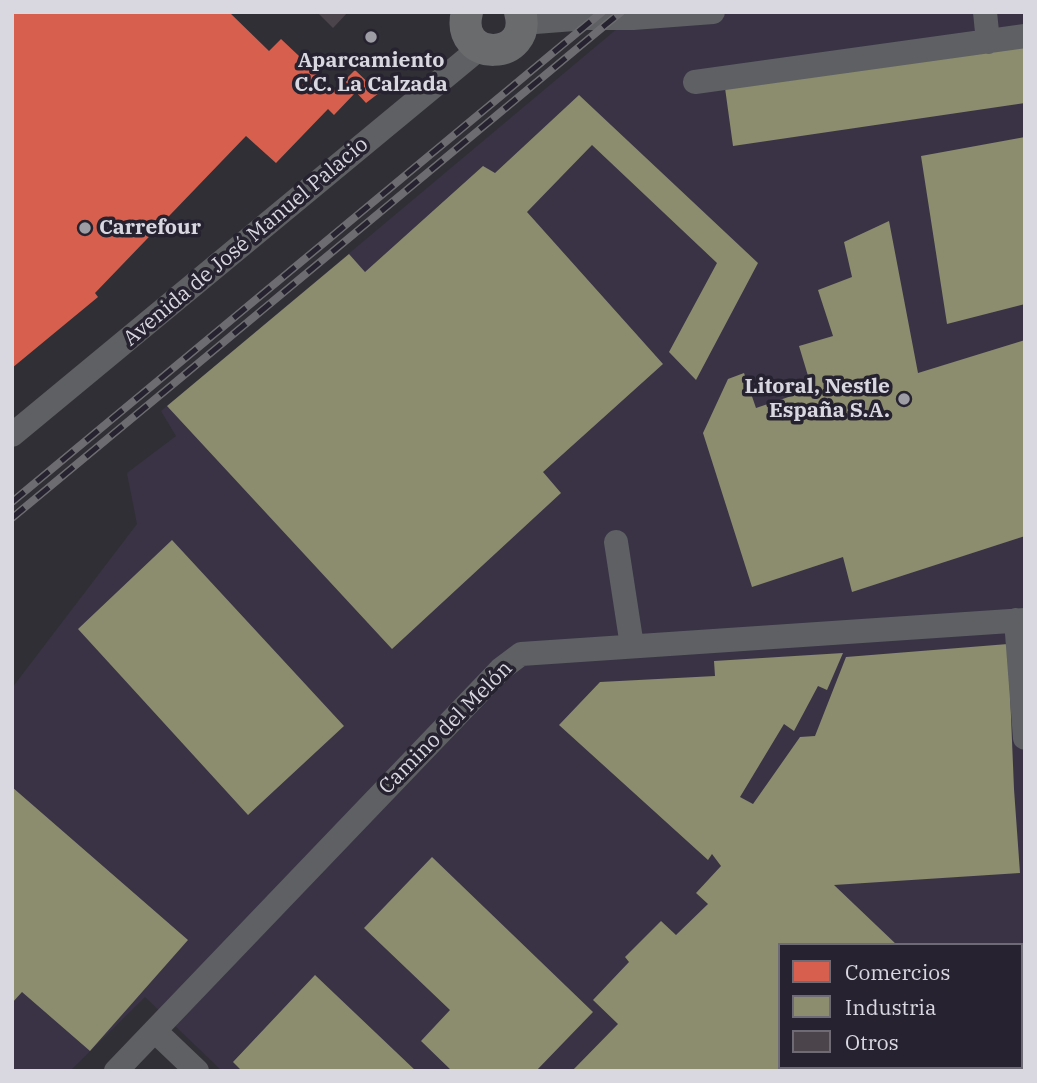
<!DOCTYPE html>
<html>
<head>
<meta charset="utf-8">
<style>
  body { margin:0 }
  #map { position:relative; width:1037px; height:1083px; overflow:hidden; background:#312f36; font-family:"IBM Plex Serif",serif }
  canvas { display:block }
  .frame { position:absolute; inset:0; border:14px solid #d9d7e0; pointer-events:none }
  .legend { position:absolute; left:778px; top:943px; width:245px; height:126px; box-sizing:border-box; background:#26222f; border:2px solid #6e6a76; margin:0; padding:9px 12px; list-style:none; font-size:21px; color:#d9d7e0 }
  .legend li { display:flex; align-items:center; gap:14px; height:35px }
  .legend b { width:35px; border:2px solid #6e6a76 }
</style>
</head>
<body>
<div id="map">
<canvas width="1037" height="1083"></canvas>
<div class="frame"></div>
<ul class="legend">
<li><b style="height:19px;background:#d6604d"></b>Comercios</li>
<li><b style="height:19px;background:#8c8c6e"></b>Industria</li>
<li><b style="height:19px;background:#4b454b"></b>Otros</li>
</ul>
</div>
<script>
const c = document.querySelector('canvas').getContext('2d');
c.lineJoin = 'round';
function paint(path, color) { c.fillStyle = color; c.fill(path, 'evenodd'); }
function strokePath(path, color, width, dash) { c.strokeStyle = color; c.lineWidth = width; c.lineCap = dash ? 'butt' : 'round'; c.setLineDash(dash || []); c.stroke(path); }
function drawText(font, color, halo, rows, align = 'center') {
  c.font = font + ' "IBM Plex Serif",serif'; c.lineWidth = 7; c.setLineDash([]); c.textBaseline = 'middle'; c.strokeStyle = halo; c.fillStyle = color; for (const [text, x, y, turn = 0] of rows) {
    c.save(); c.translate(x, y); c.rotate((+turn || 0) * Math.PI / 180); c.textAlign = isNaN(turn) ? turn : align; if (halo) c.strokeText(text, 0, 0); c.fillText(text, 0, 0); c.restore();
  }
}
const built = new Path2D(`
  M637,12H1025V1071H222L145,997L70,1071H12V688L137,524L127,473L176,436L161,411ZM780,945H1021V1067H780Z`);
const shops = new Path2D(`
  M12,12H229L269,51L281,39L335,90L355,70L379,93L366,103L356,92L334,115L328,109L276,163L246,136L95,293L98,297L12,368Z`);
const industry = new Path2D(`
  M1025,43V103L733,146L725,88Z
  M579,95L758,263L696,380L669,352L717,263L592,145L527,212L663,364L543,472L561,493L392,649L167,406L349,254L365,272L483,166L495,173Z
  M1025,137V304L947,324L921,156Z
  M889,221L918,373L1025,340V536L852,592L843,557L752,587L703,433L728,379L744,373L756,408L812,389L799,346L833,336L818,290L852,277L844,242Z
  M172,540L344,726L248,815L78,629Z
  M1008,644L1014,789L1020,873L834,885L897,945H780V1067H920L917,1071H572L618,1024L593,1000L629,962L625,957L661,921L676,935L708,904L696,893L721,866L712,854L708,860L559,725L600,682L715,676L714,661L843,653L827,690L818,686L794,731L784,724L740,797L753,804L800,737L815,736L846,657Z
  M12,787L188,940L90,1051L22,992L12,1003Z
  M432,857L593,1012L536,1071H452L421,1041L450,1010L364,928Z
  M315,975L416,1071H242L233,1062Z
  M1025,998V1071H956L959,1067H1021V1002Z`);
const building = new Path2D(`
  M317,12H348L333,28Z`);
const minor = new Path2D(`
  M985,12L988,42
  M522,23L587,18H633L713,12
  M695,82L1025,36
  M12,435L480,48
  M616,542L632,646
  M1016,620L1025,738
  M1021,976L1025,972
  M155,1031L197,1071
  M116,1071L501,669L521,654L1025,620
  M932,1071L936,1067`);
const major = new Path2D(`
  M467,12C454,64 534,61 520,12`);
const rail = new Path2D(`
  M12,502L602,12
  M12,518L621,12`);
const markers = [
  [371,37,7,"#9e9ca4"],
  [85,228,7,"#9e9ca4"],
  [904,399,7,"#9e9ca4"]
];
const poiNames = [
  ["Aparcamiento",371,61],
  ["C.C. La Calzada",371,85],
  ["Carrefour",99,228,"left"],
  ["Litoral, Nestle",890,387,"right"],
  ["España S.A.",890,411,"right"]
];
const streetNames = [
  ["Avenida de José Manuel Palacio",246,242,-40],
  ["Camino del Melón",446,728,-45]
];
paint(built, '#393345');
paint(shops, '#d6604d');
paint(industry, '#8c8c6e');
paint(building, '#4b454b');
strokePath(minor, '#5e6063', 24);
strokePath(major, '#696b6d', 32);
strokePath(rail, '#6d6d71', 8);
strokePath(rail, '#26222f', 5, [16]);
for (const [x, y, r, color] of markers) { const dot = new Path2D(); dot.arc(x, y, r, 0, 2 * Math.PI); c.fillStyle = color; c.fill(dot); strokePath(dot, '#26222f', 2.5); }
drawText('bold 21px', '#d9d7e0', '#26222f', poiNames);
drawText('21px', '#d9d7e0', '#26222f', streetNames);
</script>
</body>
</html>
